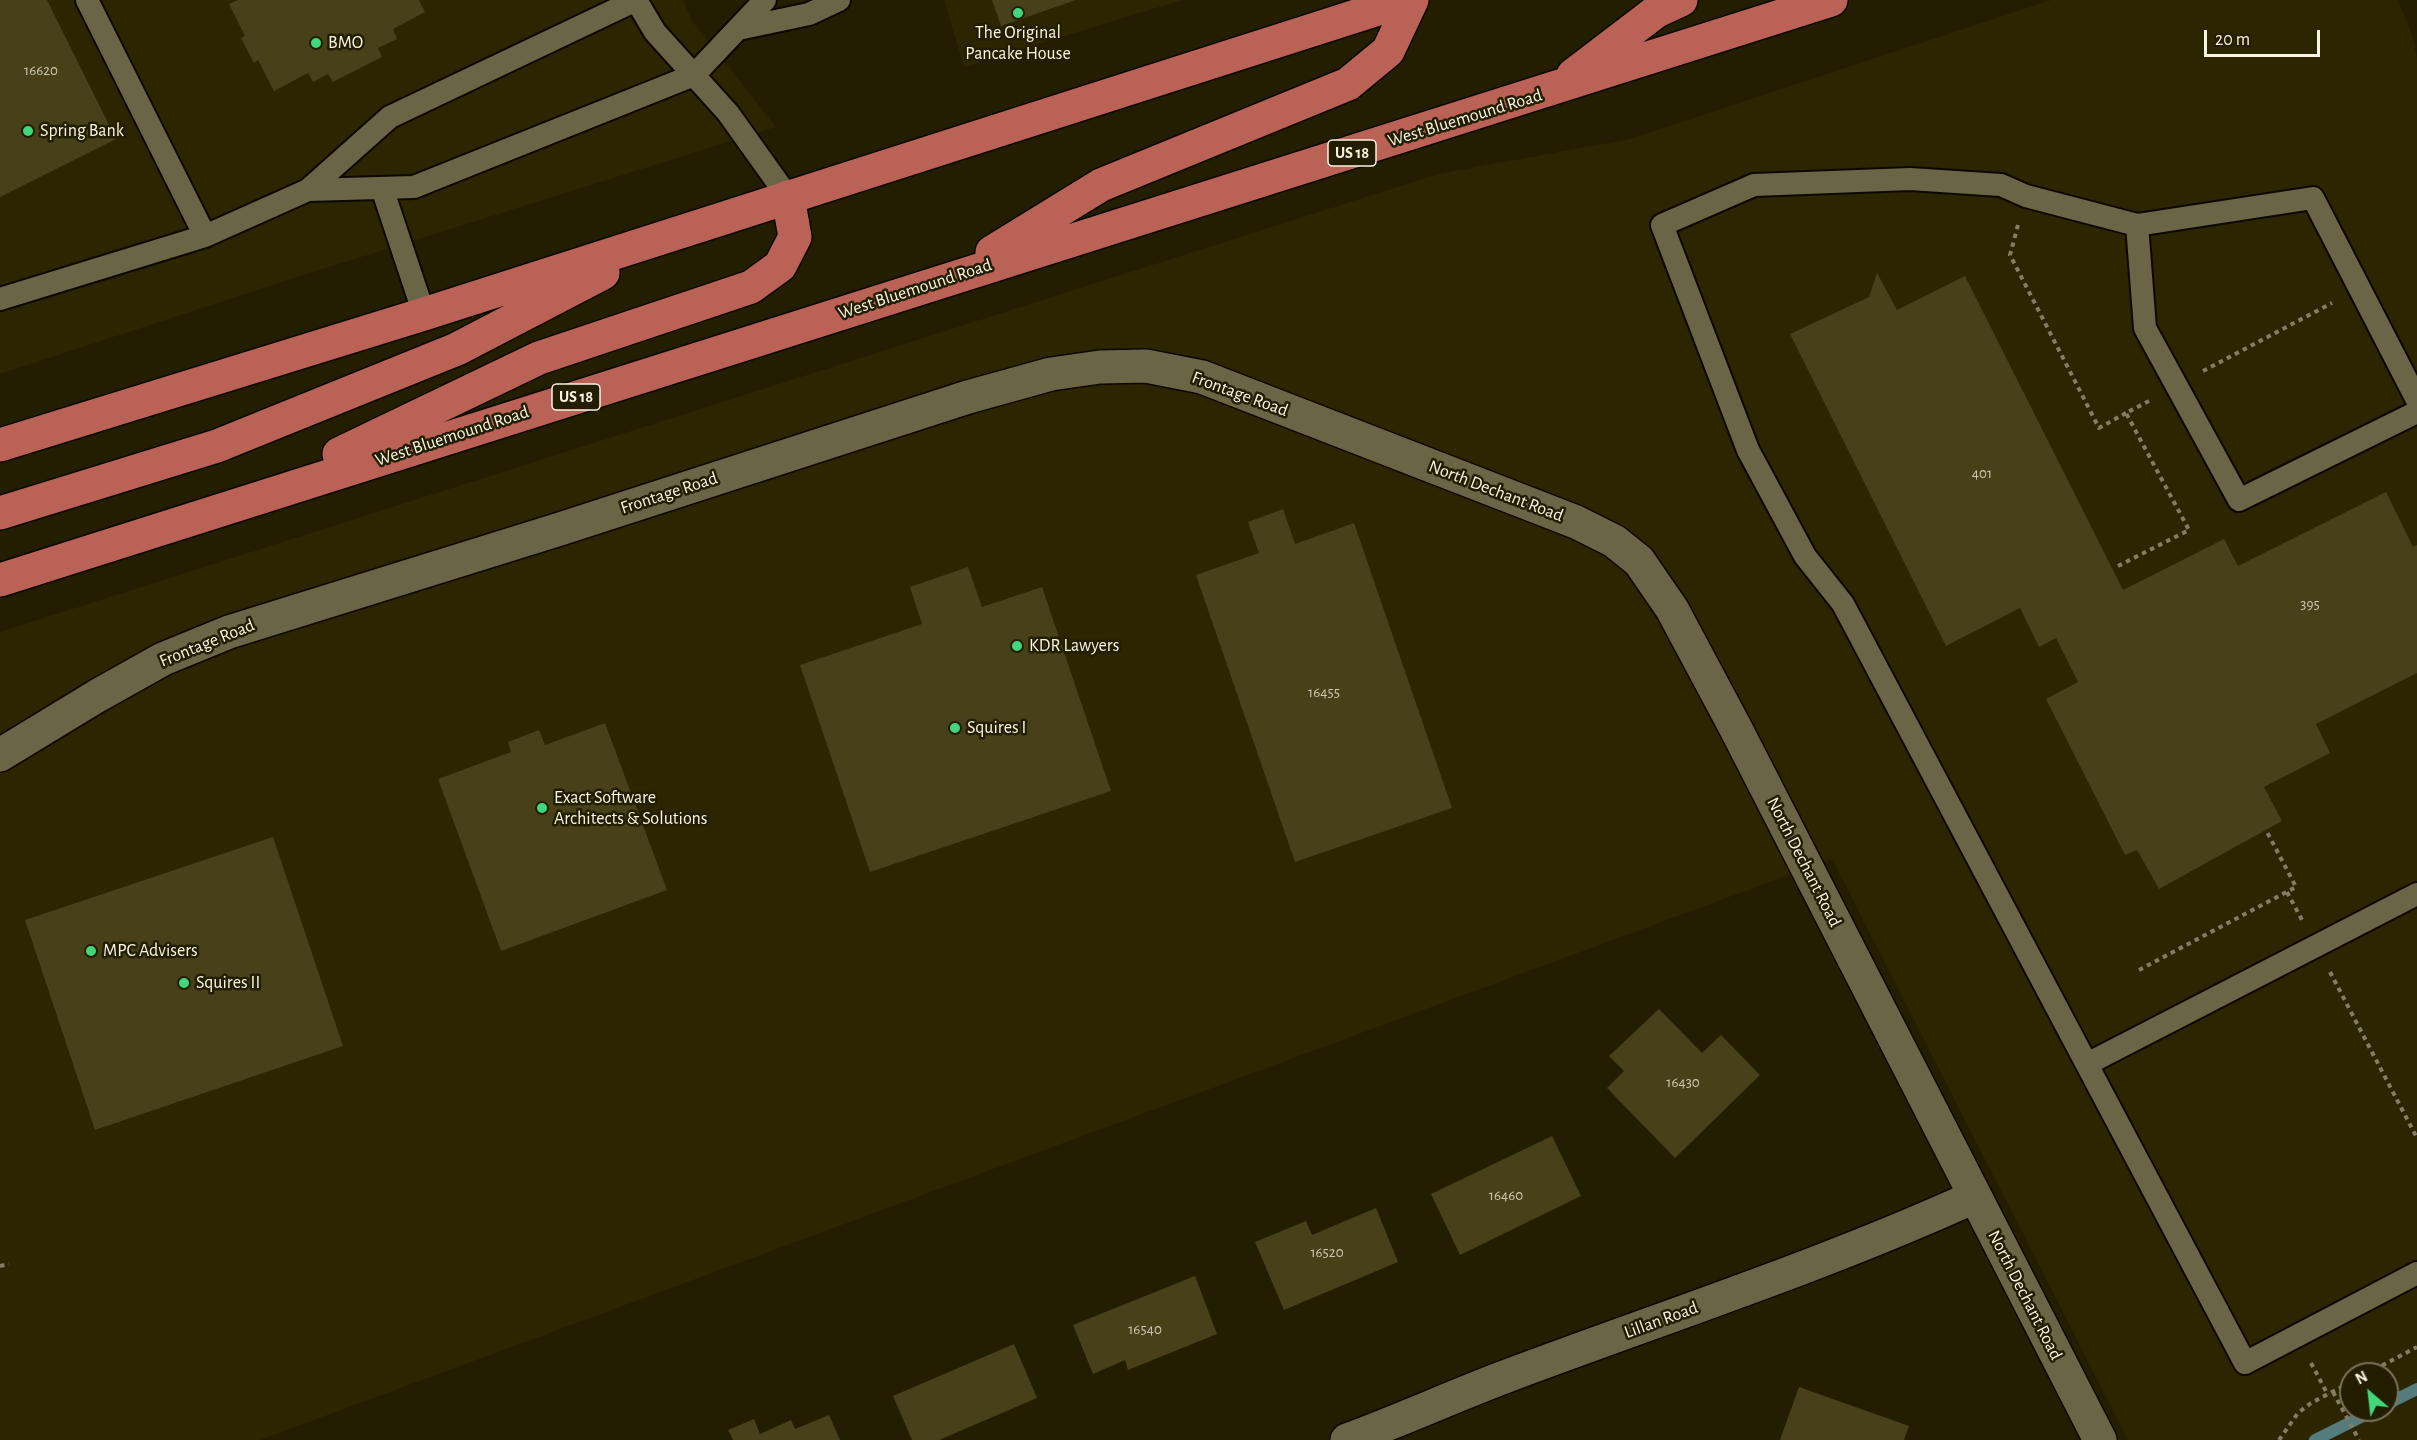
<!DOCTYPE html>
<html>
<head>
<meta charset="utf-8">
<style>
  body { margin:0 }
  #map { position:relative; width:2417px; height:1440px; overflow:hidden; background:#231e02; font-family:"Alegreya Sans",sans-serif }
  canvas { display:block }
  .north { position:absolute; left:2339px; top:1362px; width:60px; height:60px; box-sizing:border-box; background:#231e02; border:2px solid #78745c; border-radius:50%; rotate:332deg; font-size:16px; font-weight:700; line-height:24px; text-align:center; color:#f7f4e3 }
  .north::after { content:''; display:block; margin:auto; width:21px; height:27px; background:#42d77b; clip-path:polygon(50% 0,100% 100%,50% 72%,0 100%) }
  .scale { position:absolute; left:2204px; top:30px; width:116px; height:27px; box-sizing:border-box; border:3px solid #f7f4e3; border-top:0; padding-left:8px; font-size:18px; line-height:21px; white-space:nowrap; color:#f7f4e3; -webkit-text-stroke:4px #231e02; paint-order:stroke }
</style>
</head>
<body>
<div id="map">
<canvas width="2417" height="1440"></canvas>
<div class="north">N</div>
<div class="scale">20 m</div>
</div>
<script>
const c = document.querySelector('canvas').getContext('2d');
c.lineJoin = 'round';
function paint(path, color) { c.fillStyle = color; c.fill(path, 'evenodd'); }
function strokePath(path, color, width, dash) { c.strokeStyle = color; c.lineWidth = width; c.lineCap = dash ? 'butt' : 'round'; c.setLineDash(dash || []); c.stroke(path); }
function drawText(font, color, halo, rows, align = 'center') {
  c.font = font + ' "Alegreya Sans",sans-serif'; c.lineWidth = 5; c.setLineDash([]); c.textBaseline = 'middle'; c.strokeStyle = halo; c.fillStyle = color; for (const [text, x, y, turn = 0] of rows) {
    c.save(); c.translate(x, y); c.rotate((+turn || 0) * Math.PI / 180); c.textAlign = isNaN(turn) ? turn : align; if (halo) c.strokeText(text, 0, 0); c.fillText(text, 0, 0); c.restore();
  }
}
const built = new Path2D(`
  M0,0H683L692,21L776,127L291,279L0,374Z
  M944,0H1182L964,67Z
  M2051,0H2398L2412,34L2417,58V1440H2128L1832,859L260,1440H0V632L1438,174L1630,139ZM2351,1374H2387V1410H2351Z`);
const stream = new Path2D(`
  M2387,1404L2417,1389
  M2315,1440L2375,1410`);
const building = new Path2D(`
  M0,0H47L116,139L0,197Z
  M238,0H419L425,12L393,29L397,39L378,48L382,57L333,82L328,74L313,82L308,73L274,91L258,60L254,63L241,38L245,36L229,4Z
  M992,0H1076L1001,26Z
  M1877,273L1897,310L1965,276L2123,590L2224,539L2238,566L2386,492L2413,547L2417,545V673L2316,724L2330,753L2264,787L2282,821L2159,889L2137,850L2125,855L2046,699L2078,682L2056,638L2039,647L2020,608L1946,646L1790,334L1869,297Z
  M1283,509L1295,544L1354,523L1452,808L1295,862L1196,575L1259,553L1248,522Z
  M968,567L982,607L1042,587L1111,791L870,872L800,665L922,624L910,587Z
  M605,723L667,890L501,951L438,779L511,752L508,742L539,730L545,745Z
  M273,837L343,1046L95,1130L25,920Z
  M1659,1009L1702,1053L1721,1035L1760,1075L1675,1158L1607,1088L1624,1071L1609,1056Z
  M1552,1136L1581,1196L1460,1255L1431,1194Z
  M1376,1208L1398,1262L1284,1310L1255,1242L1306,1221L1312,1235Z
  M1195,1276L1217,1334L1128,1370L1125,1360L1093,1374L1073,1325Z
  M1014,1344L1037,1398L939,1440H912L893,1396Z
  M1799,1387L1909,1426L1904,1440H1780Z
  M829,1415L840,1440H733L728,1430L754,1419L760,1434L791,1420L795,1429Z`);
const path = new Path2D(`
  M2018,225L2010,255L2099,428L2126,413
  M2203,371L2332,303
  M2118,566L2189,530L2126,413L2149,401
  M2287,892L2302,920
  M2139,970L2296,887L2266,830
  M2330,972L2417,1138
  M0,1266L9,1264
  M2311,1363L2328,1395
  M2366,1374L2417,1347
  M2333,1392L2359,1440
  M2279,1440L2298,1413L2311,1403L2351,1382`);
const service = new Path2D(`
  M87,0L205,236
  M636,0L655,32L728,113L788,197
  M738,29L809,14L839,0
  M382,188L424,314
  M308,190L390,117L636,0
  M2137,225L2145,328L2239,500L2417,412
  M0,299L205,236L308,190L414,187L694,75L765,0
  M2417,400L2313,198L2137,225L2026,196L2001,185L1910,179L1754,185L1662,225L1748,450L1805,556L1843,604L2245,1363L2417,1273
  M2087,1064L2417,894`);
const minor = new Path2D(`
  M0,755L97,696L163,659L229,632L560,529L968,397L1051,374L1100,367L1146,366L1202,377L1576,522L1614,541L1639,561L1672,609L1735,727L2100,1440
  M1347,1440C1401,1420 1454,1396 1507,1376C1664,1317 1822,1266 1974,1197`);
const primary = new Path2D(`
  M1573,75L1657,11L1681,0
  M992,252L1101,185L1348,84L1388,51L1412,0
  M0,445L424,314L1406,0
  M339,454L539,358L751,287L780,266L795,237L788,197
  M0,513L217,446L457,349L603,273
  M0,580C609,383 1222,198 1831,0`);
const markers = [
  [1018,13,6,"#42d77b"],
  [316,43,6,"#42d77b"],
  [28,131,6,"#42d77b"],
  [1017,646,6,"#42d77b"],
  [955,728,6,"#42d77b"],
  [542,808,6,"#42d77b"],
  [91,951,6,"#42d77b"],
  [184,983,6,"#42d77b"]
];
const numberNames = [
  ["16620",41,70],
  ["401",1982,473],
  ["395",2310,604],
  ["16455",1324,692],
  ["16430",1683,1082],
  ["16460",1506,1195],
  ["16520",1327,1252],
  ["16540",1145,1329]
];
const shields = [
  [1352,153,48],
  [576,397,48]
];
const shieldNames = [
  ["US 18",1352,153],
  ["US 18",576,397]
];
const poiNames = [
  ["The Original",1018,33,"center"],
  ["Pancake House",1018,54,"center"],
  ["BMO",328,43],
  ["Spring Bank",40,131],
  ["KDR Lawyers",1029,646],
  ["Squires I",967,728],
  ["Exact Software",554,798],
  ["Architects & Solutions",554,819],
  ["MPC Advisers",103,951],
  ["Squires II",196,983]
];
const streetNames = [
  ["West Bluemound Road",1465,118,-17],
  ["West Bluemound Road",915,289,-18],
  ["Frontage Road",1240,394,20],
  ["West Bluemound Road",452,436,-18],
  ["North Dechant Road",1496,491,21],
  ["Frontage Road",669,493,-18],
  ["Frontage Road",207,643,-22],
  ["North Dechant Road",1804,862,63],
  ["North Dechant Road",2025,1295,63],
  ["Lillan Road",1661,1320,-20]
];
paint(built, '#2b2500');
strokePath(stream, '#547c7d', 12);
paint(building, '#474019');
strokePath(service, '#0d0800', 26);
strokePath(minor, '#0d0800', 36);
strokePath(primary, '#0d0800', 36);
strokePath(path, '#817d66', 4, [4.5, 4.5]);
strokePath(service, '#6b6547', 22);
strokePath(minor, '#6b6547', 33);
strokePath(primary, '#bb6256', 33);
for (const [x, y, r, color] of markers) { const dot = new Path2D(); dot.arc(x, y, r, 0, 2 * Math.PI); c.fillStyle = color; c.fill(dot); strokePath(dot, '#231e02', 2); }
drawText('15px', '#cbc7b0', null, numberNames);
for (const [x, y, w] of shields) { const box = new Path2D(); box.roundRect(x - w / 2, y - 13, w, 26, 4.5); c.fillStyle = '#231e02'; c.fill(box); strokePath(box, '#f7f4e3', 1.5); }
drawText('bold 16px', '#f7f4e3', null, shieldNames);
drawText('18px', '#f7f4e3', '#231e02', poiNames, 'left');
drawText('18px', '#f7f4e3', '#231e02', streetNames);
</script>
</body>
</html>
